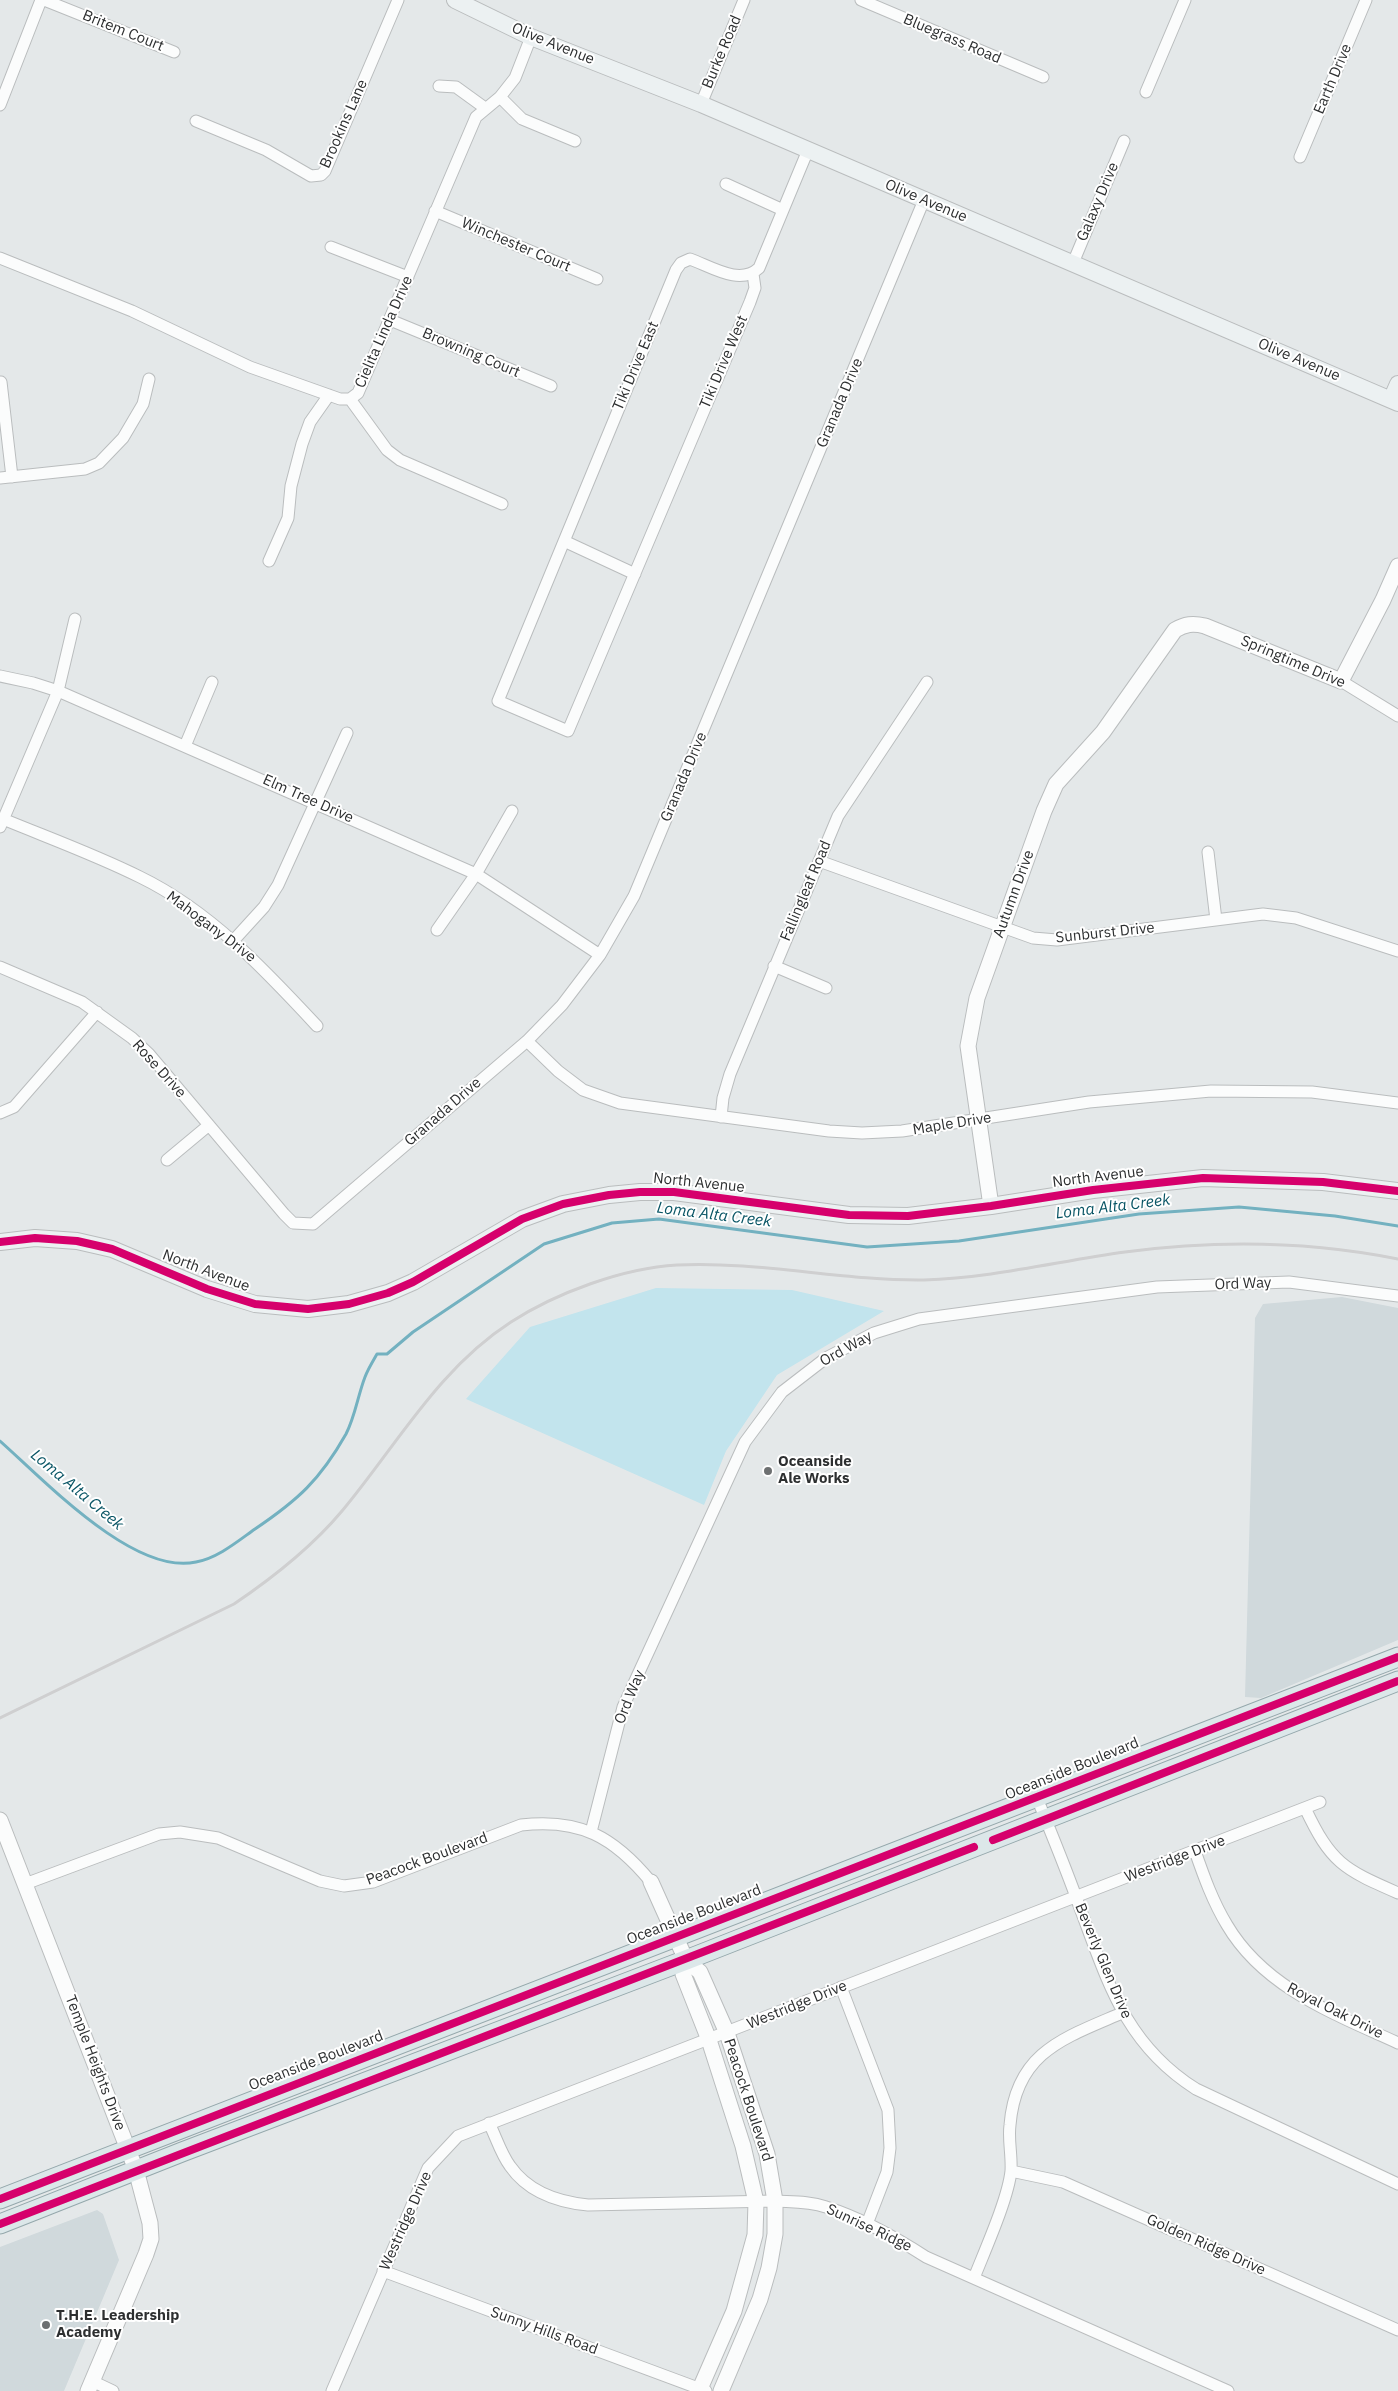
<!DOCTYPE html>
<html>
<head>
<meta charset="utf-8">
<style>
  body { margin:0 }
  canvas { display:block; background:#e4e8e9 }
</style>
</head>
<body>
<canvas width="1398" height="2391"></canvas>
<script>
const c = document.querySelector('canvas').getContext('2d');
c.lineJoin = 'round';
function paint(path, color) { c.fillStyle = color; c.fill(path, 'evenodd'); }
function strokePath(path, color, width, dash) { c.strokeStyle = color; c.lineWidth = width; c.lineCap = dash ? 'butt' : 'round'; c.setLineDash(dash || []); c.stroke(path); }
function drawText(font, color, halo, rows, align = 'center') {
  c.font = font + ' "IBM Plex Sans",sans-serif'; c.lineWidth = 4; c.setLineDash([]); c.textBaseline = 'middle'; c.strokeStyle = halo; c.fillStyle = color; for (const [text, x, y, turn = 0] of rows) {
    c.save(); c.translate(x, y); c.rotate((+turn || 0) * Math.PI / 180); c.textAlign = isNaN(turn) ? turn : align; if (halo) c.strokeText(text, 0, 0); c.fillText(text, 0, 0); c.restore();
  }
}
const built = new Path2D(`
  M1342,1297L1398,1308V1640L1261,1698L1245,1697L1255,1318L1263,1304Z
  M97,2210L103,2214L119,2260L64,2391H0V2247Z`);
const green = new Path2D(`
  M656,1288L792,1290L884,1311L777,1375L726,1451L704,1505L466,1399L530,1327Z`);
const stream = new Path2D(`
  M0,1441C44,1480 134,1576 196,1562C218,1558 238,1541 255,1529C298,1500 320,1480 346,1434C355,1417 358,1395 365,1377C368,1369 373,1361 377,1354H387L413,1332L544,1244L612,1223L659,1219L867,1247L959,1241L1139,1214L1239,1207L1335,1216L1398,1226`);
const minor = new Path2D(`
  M44,0L174,52
  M861,0L1043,77
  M439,86L456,87L485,108
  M1146,92L1185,0
  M500,97L522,119L575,141
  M701,104L744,0
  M0,105L41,0
  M196,121L266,150L311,176L321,175L325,171L398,0
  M1300,157L1366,0
  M726,184L783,210
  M435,211L597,279
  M331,247L408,277
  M0,258L132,311L250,367L340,399H350L358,393L476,117L500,97L515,78L531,37
  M1073,263L1124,141
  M753,274L755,288L750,302L568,731L498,701L676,270L681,263L690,259C712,267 740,286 759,268L808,150
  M390,320L551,386
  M1,382L12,477
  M350,399L387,450L400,460L502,504
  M0,478L85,469L99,463L123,438L143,404L149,379
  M564,541L635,574
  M269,561L288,518L291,486L302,444L310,422L329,395
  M0,676L33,683L58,691L476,874L600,955
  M1341,681L1398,716
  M185,746L212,682
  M3,819C49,838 96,855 140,877C210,911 265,970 317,1026
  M0,827L58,691L75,619
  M1208,852L1216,920
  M819,861L1033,938L1057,940L1263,914L1296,918L1398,951
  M437,930L476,874L512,811
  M233,941L264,907L278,885L347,733
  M774,966L826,988
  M0,967L82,1002L132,1038L149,1054L284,1214L293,1223L313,1224L527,1041L562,1005L600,955L634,896L924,200
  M527,1041L558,1071L583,1090L620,1103L829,1131L862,1133L902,1131L1089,1102L1211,1091L1312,1092L1398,1103
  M0,1113L14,1107L97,1012
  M721,1117L723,1098L730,1074L838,816L927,682
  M167,1160L209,1125
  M1037,1798C1052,1835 1067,1871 1080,1908C1108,1982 1125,2044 1196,2089L1398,2184
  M1305,1808C1331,1863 1343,1869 1398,1893
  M591,1832L623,1707L745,1442L782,1392L826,1358L874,1333L919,1319L1157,1287L1289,1282L1398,1296
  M1195,1851C1204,1877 1213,1902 1227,1925C1264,1988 1335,2014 1398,2043
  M25,1884L159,1834L180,1832L218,1838L320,1881L344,1886L373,1882L521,1825C580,1818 614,1837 651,1882
  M841,1987L888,2110L890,2148L887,2172L867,2224
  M489,2123C496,2137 501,2154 510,2166C528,2192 557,2202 588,2205L775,2201C792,2202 809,2201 826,2207C861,2218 895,2237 926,2257L1228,2391
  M1011,2171L1063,2182L1398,2330
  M383,2271L706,2391
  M974,2278C985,2250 1008,2199 1011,2171C1012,2155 1008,2140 1010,2125C1016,2052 1064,2038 1122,2013
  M92,2381L113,2391
  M332,2391L428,2168L458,2136L1320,1802`);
const tertiary = new Path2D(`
  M991,1206L968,1046L977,998L1044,811L1056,784L1103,732L1175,630C1185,624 1193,623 1205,626L1341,681L1383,600L1398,566
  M0,1820L136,2170L150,2223L151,2239L146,2254L88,2391
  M651,1882L686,1960L683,1974L709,2040L743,2146L756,2202L755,2235L734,2311L699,2391
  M686,1960L700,1972L727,2033L767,2154L775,2201V2234L769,2268L760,2299L721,2391`);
const secondary = new Path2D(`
  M455,0L531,37L701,104L1398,403
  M1391,400L1398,384
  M0,1242L35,1238L77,1241L112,1249L207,1289L255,1304L308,1309L349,1304L388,1293L413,1282L522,1219L563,1204L609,1195L640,1192H674L849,1215L908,1216L991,1206L1093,1190L1203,1178L1323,1182L1398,1191`);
const primary = new Path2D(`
  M0,2199L1398,1657
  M0,2224L182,2152L686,1960L1398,1681`);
const rail = new Path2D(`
  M0,1718L234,1604C274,1577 311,1548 342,1511C397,1445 438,1369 511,1322C556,1293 623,1268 677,1265C759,1261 842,1281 924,1280C992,1278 1059,1261 1125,1252C1216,1240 1308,1241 1398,1259`);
const cycleway = new Path2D(`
  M0,1242L35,1238L77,1241L112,1249L207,1289L255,1304L308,1309L349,1304L388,1293L413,1282L522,1219L563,1204L609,1195L640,1192H674L849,1215L908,1216L991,1206L1093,1190L1203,1178L1323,1182L1398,1191
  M993,1840L1398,1681
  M0,2199L1398,1657
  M0,2224C324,2097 650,1975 974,1847`);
const markers = [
  [768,1471,5,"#6d7071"],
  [46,2325,5,"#6d7071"]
];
const streetNames = [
  ["Britem Court",123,31,22],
  ["Bluegrass Road",952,39,23],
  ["Olive Avenue",553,44,22],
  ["Burke Road",722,52,-67],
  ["Earth Drive",1333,79,-67],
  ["Brookins Lane",344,124,-66],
  ["Olive Avenue",926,201,23],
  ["Galaxy Drive",1098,202,-67],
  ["Winchester Court",516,245,23],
  ["Cielita Linda Drive",384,332,-66],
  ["Browning Court",471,353,23],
  ["Olive Avenue",1299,360,23],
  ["Tiki Drive West",724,362,-67],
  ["Tiki Drive East",636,366,-67],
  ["Granada Drive",840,403,-67],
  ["Springtime Drive",1293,662,23],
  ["Granada Drive",684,777,-67],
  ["Elm Tree Drive",308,799,24],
  ["Fallingleaf Road",806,891,-67],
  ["Autumn Drive",1014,894,-70],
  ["Mahogany Drive",211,927,37],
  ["Sunburst Drive",1105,933,-6],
  ["Rose Drive",159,1069,48],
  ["Granada Drive",443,1112,-41],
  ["Maple Drive",952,1124,-9],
  ["North Avenue",1098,1177,-7],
  ["North Avenue",699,1183,6],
  ["North Avenue",206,1271,21],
  ["Ord Way",1243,1284,-2],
  ["Ord Way",846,1349,-29],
  ["Ord Way",630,1697,-68],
  ["Oceanside Boulevard",1072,1769,-22],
  ["Peacock Boulevard",427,1859,-20],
  ["Westridge Drive",1175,1859,-21],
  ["Oceanside Boulevard",694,1915,-21],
  ["Beverly Glen Drive",1103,1961,67],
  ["Westridge Drive",797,2005,-22],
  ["Royal Oak Drive",1335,2011,27],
  ["Oceanside Boulevard",316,2061,-21],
  ["Temple Heights Drive",95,2063,69],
  ["Peacock Boulevard",748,2100,72],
  ["Westridge Drive",406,2221,-66],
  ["Sunrise Ridge",869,2228,25],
  ["Golden Ridge Drive",1206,2245,24],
  ["Sunny Hills Road",544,2331,20]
];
const poiNames = [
  ["Oceanside",778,1462],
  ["Ale Works",778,1479],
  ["T.H.E. Leadership",56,2316],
  ["Academy",56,2333]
];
const waterNames = [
  ["Loma Alta Creek",1113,1207,-7],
  ["Loma Alta Creek",714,1215,7],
  ["Loma Alta Creek",77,1490,40]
];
paint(built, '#d0d9dc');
paint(green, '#c2e4ed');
strokePath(stream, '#73b1c0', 3);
strokePath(minor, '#babdbe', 13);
strokePath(tertiary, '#babdbe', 17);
strokePath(secondary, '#babdbe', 18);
strokePath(primary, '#95a8ac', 21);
strokePath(minor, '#fbfcfc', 11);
strokePath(tertiary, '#fbfcfc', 15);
strokePath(secondary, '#ecf1f2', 16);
strokePath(primary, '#dce7e9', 19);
strokePath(rail, '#cfcfd0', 3);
strokePath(cycleway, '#d6006c', 8);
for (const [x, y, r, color] of markers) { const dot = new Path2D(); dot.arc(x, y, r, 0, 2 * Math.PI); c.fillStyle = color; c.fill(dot); strokePath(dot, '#fff', 2); }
drawText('15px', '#2d2f30', '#fff', streetNames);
drawText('bold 15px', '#2d2f30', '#fff', poiNames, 'left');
drawText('italic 16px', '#095565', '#fff', waterNames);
</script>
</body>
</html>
